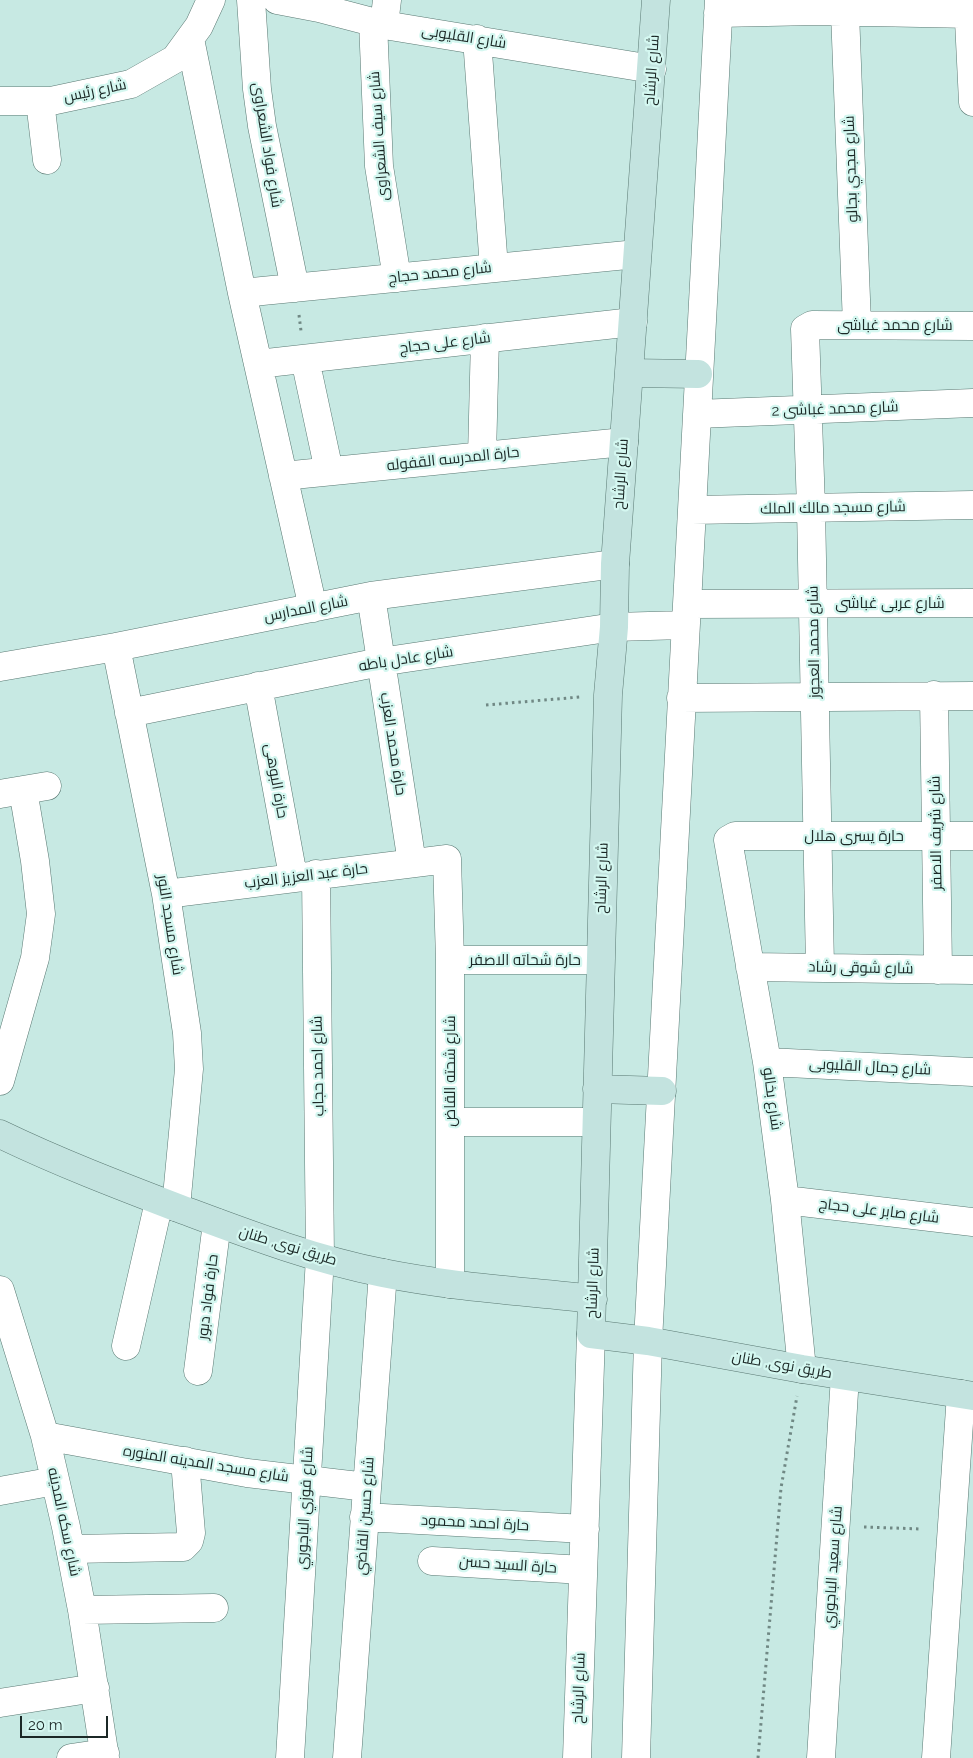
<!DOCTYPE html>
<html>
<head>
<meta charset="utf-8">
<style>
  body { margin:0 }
  #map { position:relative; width:973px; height:1758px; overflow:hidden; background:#c7e9e3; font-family:Raleway,sans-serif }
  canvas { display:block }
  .scale { position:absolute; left:20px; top:1716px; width:88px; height:22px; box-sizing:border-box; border:2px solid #1b2826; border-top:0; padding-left:6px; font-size:15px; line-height:18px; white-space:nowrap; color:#1b2826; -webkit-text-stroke:4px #d4f7f0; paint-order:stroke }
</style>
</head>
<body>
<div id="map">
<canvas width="973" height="1758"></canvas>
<div class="scale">20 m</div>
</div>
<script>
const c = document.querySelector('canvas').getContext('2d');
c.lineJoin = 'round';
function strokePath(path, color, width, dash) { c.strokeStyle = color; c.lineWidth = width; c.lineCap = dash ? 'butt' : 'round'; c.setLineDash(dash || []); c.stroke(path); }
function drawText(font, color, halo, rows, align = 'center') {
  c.font = font + ' Raleway,Cairo,sans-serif'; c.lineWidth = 4.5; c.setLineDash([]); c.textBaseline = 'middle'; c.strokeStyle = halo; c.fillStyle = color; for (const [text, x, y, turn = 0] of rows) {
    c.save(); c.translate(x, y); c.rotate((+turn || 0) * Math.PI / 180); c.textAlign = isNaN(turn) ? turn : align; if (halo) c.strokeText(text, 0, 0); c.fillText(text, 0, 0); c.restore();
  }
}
const path = new Path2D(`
  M299,315L301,331
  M486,705L580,697
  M864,1527L922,1529
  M758,1758L781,1488L797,1396`);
const street = new Path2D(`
  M251,0L257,89L262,126L295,288
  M277,0L319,8L384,25L652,69
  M968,0L973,102
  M845,12L857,325
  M718,13L816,11L973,14
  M373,22L379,166L397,278
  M384,25L387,0
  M190,39L242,293L313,608
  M477,39L494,268
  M0,101H51L131,84L175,59L199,26L211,0
  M40,101L47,160
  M242,293L637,254
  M305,359L329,471
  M258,364L633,322
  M697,414L973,403
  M482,456L485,338
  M283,476L624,442
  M692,510L973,505
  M371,596L412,863
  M688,604L973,603
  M116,647L166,894L187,1033L189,1069L176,1207
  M0,667L116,647L371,596L615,564
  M258,686L293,876
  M934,695L938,970
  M681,698L973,696
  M129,713L380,662L614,627L684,625
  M0,794L47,786
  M166,894L447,859L450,960V1284
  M450,960H600
  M750,967L973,970
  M820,967L811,508L805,329L812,325L973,326
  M767,1062L973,1072
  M0,1081L35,958L41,914L35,861L23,790
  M450,1122H596
  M785,1200L973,1222
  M0,1290L45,1436L66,1527L82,1610L105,1758
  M126,1346L159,1202
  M802,1369L785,1200L767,1062L728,840L735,836H973
  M198,1371L217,1223
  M45,1436L247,1473L367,1487
  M0,1491L55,1481
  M364,1517L585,1529
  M71,1549L183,1547L189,1541L191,1533L185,1461
  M432,1561L583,1570
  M82,1610L214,1608
  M0,1703L95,1688
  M71,1758L105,1753
  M290,1758L320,1258L316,874
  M347,1758L383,1273
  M577,1758L591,1334
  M636,1758L648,1341L719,0
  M821,1758L845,1376
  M936,1758L961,1394`);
const secondary = new Path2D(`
  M656,0L615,564L614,627L608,695L591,1334L648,1341L802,1369L973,1396
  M629,373L698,374
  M597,1089L662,1091
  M0,1134C58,1162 118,1185 178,1208C245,1233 312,1259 383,1273C452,1287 523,1291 593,1299`);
const streetNames = [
  ["شارع القليوبى",464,37,9],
  ["شارع الرشاح",652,70,-86],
  ["شارع رئيس",95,91,-12],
  ["شارع سيف الشعراوى",379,136,-94],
  ["شارع فواد الشعراوى",267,145,81],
  ["شارع مجدي بجالو",851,169,-92],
  ["شارع محمد حجاج",440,273,-6],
  ["شارع محمد غباشى",895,325],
  ["شارع على حجاج",445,343,-7],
  ["شارع محمد غباشى 2",835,409,-2],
  ["حارة المدرسه القفوله",453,459,-6],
  ["شارع الرشاح",621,474,-86],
  ["شارع مسجد مالك الملك",833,508,-1],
  ["شارع عربى غباشى",890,603],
  ["شارع المدارس",306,609,-11],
  ["شارع محمد العجوز",814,642,-91],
  ["شارع عادل باطه",406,659,-9],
  ["حارة محمد العزب",393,744,81],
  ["حارة البوهى",276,781,80],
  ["شارع شريف الاصفر",936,833,-91],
  ["حارة يسرى هلال",854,836],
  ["حارة عبد العزيز العزب",306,876,-7],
  ["شارع الرشاح",602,878,-88],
  ["شارع مسجد النور",170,925,81],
  ["حارة شحاته الاصفر",525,960],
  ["شارع شوقى رشاد",861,968,1],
  ["شارع احمد حجاب",318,1066,-91],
  ["شارع جمال القليوبى",870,1067,3],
  ["شارع شحته القاض",450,1071,-90],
  ["شارع بخالو",772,1099,82],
  ["شارع صابر على حجاج",879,1211,7],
  ["طريق نوى, طنان",288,1246,17],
  ["شارع الرشاح",593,1283,-88],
  ["حارة فواد دبور",208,1297,-83],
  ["طريق نوى, طنان",782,1365,10],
  ["شارع مسجد المدينه المنوره",206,1464,9],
  ["شارع فوزي الباجوري",305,1508,-87],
  ["شارع حسين القاضي",365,1516,-86],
  ["شارع سكه المدينه",64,1522,78],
  ["حارة احمد محمود",475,1523,3],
  ["حارة السيد حسن",508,1565,4],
  ["شارع سعيد الباجوري",833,1567,-86],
  ["شارع الرشاح",579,1688,-88]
];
strokePath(street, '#5a7973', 29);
strokePath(secondary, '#5a7973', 29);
strokePath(path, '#708884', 3, [2.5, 4]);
strokePath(street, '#fff', 28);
strokePath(secondary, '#c3e3df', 28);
drawText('15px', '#1b2826', '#d4f7f0', streetNames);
</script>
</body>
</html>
